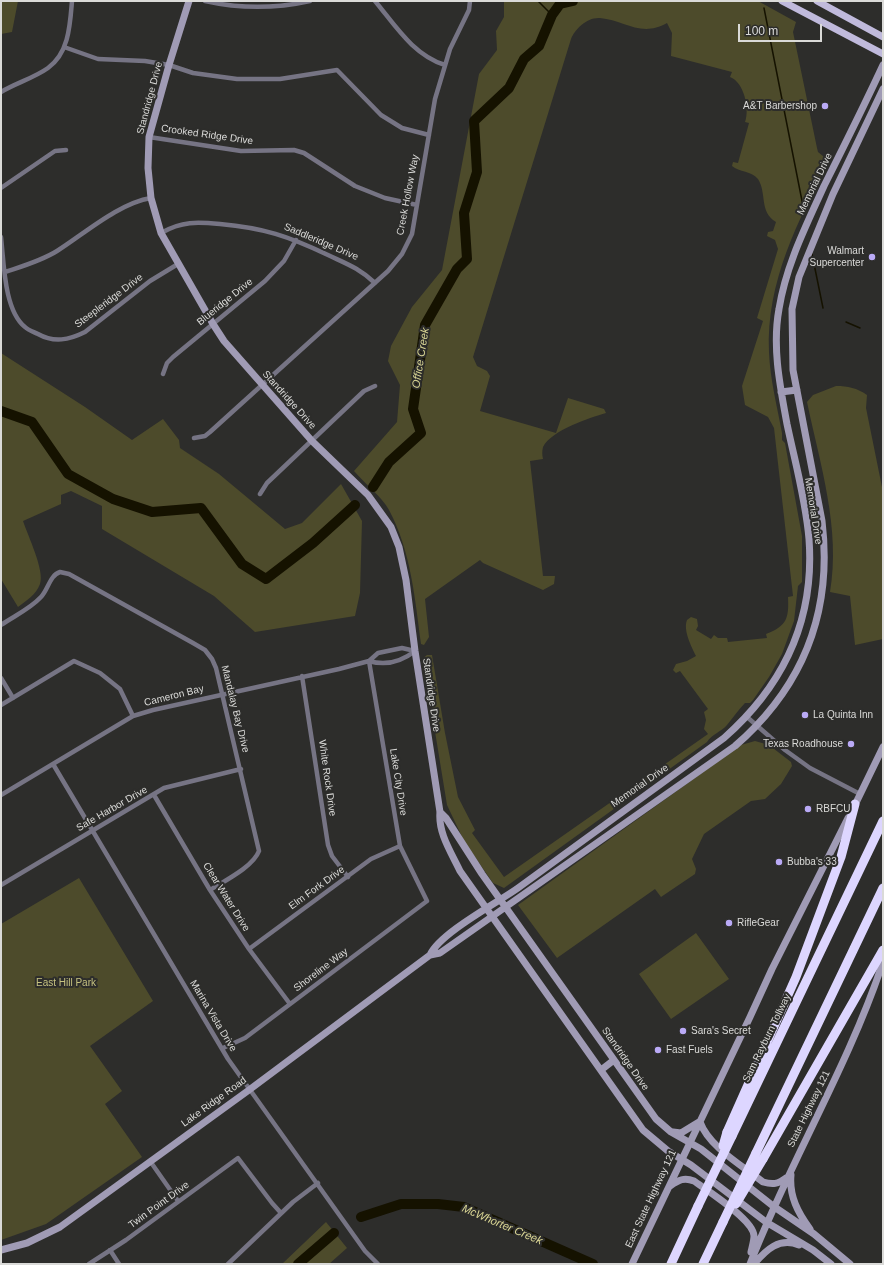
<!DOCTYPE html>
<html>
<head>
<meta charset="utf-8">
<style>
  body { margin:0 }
  #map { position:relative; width:884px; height:1265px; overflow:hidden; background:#2d2d2b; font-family:Helvetica,sans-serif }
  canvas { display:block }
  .frame { position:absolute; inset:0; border:2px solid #dadad8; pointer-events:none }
  .scale { position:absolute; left:738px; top:24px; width:84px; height:18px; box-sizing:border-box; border:2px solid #dadad8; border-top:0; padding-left:5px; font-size:12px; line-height:14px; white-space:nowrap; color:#dadad8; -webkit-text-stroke:3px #2d2d2b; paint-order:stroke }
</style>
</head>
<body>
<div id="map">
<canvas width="884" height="1265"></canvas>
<div class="frame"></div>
<div class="scale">100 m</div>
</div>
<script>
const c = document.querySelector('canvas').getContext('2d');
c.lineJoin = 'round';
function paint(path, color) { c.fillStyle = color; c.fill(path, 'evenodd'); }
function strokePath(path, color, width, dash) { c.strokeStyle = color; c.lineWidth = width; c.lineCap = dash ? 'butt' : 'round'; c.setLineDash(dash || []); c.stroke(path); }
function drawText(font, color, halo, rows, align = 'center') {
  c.font = font + ' Helvetica,sans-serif'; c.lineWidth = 4; c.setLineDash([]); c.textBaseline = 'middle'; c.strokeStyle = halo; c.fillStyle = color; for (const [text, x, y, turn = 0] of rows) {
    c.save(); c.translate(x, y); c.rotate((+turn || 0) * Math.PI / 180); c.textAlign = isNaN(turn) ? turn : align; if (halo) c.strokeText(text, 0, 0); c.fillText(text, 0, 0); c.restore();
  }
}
const green = new Path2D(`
  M1,1H18L12,32L1,34Z
  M504,1H758L796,22L793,32L817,148L818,152L829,161C798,221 766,282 769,352C770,379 777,406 782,433V440L785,443L802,536V582L798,586L794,621L782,654L769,677L753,700L750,703H745C738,710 733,718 727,725C721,732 712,734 707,742L504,888L493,883L464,841L447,805L423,658L427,655H432L445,733L458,797L475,830L472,833L504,877L708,734L704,729L706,720L704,712L708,709L680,671L676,673L673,670L676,664L687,661L696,656C691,646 683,630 687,620L691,617L697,619L698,626L696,630L711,639L714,635L718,638H727L728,642L767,638L766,634C787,626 789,618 788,597L793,596L774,428L768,417L745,405L742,386L763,321L757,318L778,249L775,240L767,236L768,232L773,231L776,222C759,212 767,193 758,179C752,171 739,172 732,166L733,162L738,163L749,123L745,122C750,109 744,82 730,77L732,72L671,56L672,33L667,23C641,38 624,20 600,18C587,17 575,29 571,39L473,357L477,366L487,371L490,376L480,411L556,433L568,398L604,409L606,413C589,418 552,430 543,447C542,451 542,455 543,459L530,461L543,576H555L554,584L543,590L483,563L480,560L425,599L429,637L424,645L421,644C415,599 411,551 389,510C382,497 364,483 354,471L397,422L400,385L388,361L391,346L412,307L442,270L479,74L497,50L496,31L504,17Z
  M1,353L85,407L132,440L163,419L179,440L180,448L219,474L285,529L302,523L341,484L362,521L360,593L355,616L255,632L214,596L102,529V506L71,491L61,495V504L23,521C28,536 45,571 40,584C36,595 27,600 18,607L1,579Z
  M836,386C848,386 857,388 867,395L866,408L883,492V639L855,645L850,596L830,592C841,529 820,464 807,402L813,395Z
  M755,741L769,745L791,762L792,766L781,784L765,799L751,801L704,834L692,859L696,869L695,874L661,897L655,889L557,958L518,905L741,745Z
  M79,878L153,1001L90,1046L122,1091L105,1104L142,1157L46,1224L1,1240V924Z
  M696,933L729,979L671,1019L639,974Z
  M326,1222L347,1248L329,1264H282Z`);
const stream = new Path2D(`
  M538,1L552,15
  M764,8L804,211
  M812,254L823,308
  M846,322L860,328`);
const river = new Path2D(`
  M1,411L32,422L68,474L113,499L152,512L201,508L242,564L266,579L313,543L355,505
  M373,487L389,462L421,433L413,409L425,325L457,269L467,259L464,213L477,172L474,121L509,88L524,59L539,46L552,15L560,4L573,1
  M361,1217L401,1204H438L464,1207L593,1264
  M298,1264L334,1233`);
const street = new Path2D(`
  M205,1C241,9 274,9 310,1
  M375,1C395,25 413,55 445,65
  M64,47L98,59L145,61L169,65L193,73L237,79H280L337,70L381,115L402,128L429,135
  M1,92C16,83 34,78 48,68C69,53 70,25 72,1
  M149,137L241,151L294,150L304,153L355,186L385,198L417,205
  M1,188L55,151L66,150
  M161,233C182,221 197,222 220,224C264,228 288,236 328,255C347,264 359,268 375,283
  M1,237C4,263 4,310 25,327C28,330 34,332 38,334C54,343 69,340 85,332L150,281L178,264
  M5,272C23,266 41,261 57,251C84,234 119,203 151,198
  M163,374L167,363L173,357L265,281L284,261L296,240
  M194,438L205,436L210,432L388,271L402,254L412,234L435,99L450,49L469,10L470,1
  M260,494L267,483L364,391L375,386
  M1,625C14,616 30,609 41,597C48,590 50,575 60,572L69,574L193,643L205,650L212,659L216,668L259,851C253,867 224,881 210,890
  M369,661C386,666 401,662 415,651
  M302,676L328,845L332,856L348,877
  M1,678L13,698
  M1,705L74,661L100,673L120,689L133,716
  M747,717L785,750L810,768L860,794
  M53,764L228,1059L365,1251L378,1264
  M1,795L133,716L153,710L339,669L369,661L378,653L402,648L415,651
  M154,795L210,890L249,949L290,1004
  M1,885L164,788L241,769
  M249,949L371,859L400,846
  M223,1048L245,1038L427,901L400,846L369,661
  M150,1161L178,1201
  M110,1250L119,1264
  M89,1264L126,1240L238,1158L272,1203L281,1213
  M228,1264L293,1202L318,1183`);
const secondary = new Path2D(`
  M189,1L169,65L149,137L148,168L151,198L161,233L213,324L224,341L312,441L368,495L391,527L399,547L406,580L415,651L440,812C438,833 451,852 460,871L643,1130L668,1151L691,1165L766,1222L813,1250L831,1264
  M781,392L797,390
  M853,809L883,747
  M440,812L446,818L482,874L656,1119L671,1132L701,1149L773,1206L814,1234L850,1264
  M430,955C440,933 497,903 518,888C587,838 655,788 724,738C784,685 815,620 809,539C806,501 795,462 787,424C780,386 772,347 779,309C786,265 806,226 824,186C844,146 864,106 883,65
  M601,1070L614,1060
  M700,1122C709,1147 743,1166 763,1182C773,1185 778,1184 786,1178
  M673,1132L681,1133L699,1122
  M791,1175C789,1196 798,1213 810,1229
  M670,1186C679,1180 684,1177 694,1181C708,1191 754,1220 754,1236C754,1241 752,1247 751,1252
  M1,1250L27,1243L60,1227L249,1090L430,955L440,953L735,746C804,686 833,612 822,521L793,370L792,309L799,277L833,194L883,89
  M632,1264L750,1017L772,969L848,818
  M750,1264C790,1161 848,1067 883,962
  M754,1264C766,1250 779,1237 799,1245`);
const primary = new Path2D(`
  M782,1L883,54
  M817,1L883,37`);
const highway = new Path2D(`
  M727,1132L796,977L841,857L855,804
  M732,1136L883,821
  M756,1153L883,888
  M763,1159L883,950
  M671,1264L698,1206
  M703,1264L723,1222`);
const highwayBridge = new Path2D(`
  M723,1146L727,1132
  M736,1204L763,1159
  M698,1206L732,1136
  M723,1222L756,1153`);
const markers = [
  [825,106,4,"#baaaf6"],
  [872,257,4,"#baaaf6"],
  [805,715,4,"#baaaf6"],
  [851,744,4,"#baaaf6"],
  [808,809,4,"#baaaf6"],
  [779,862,4,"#baaaf6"],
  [729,923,4,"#baaaf6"],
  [683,1031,4,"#baaaf6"],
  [658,1050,4,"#baaaf6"]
];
const streetNames = [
  ["Standridge Drive",150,98,-75],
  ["Crooked Ridge Drive",207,135,8],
  ["Memorial Drive",815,184,-64],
  ["Creek Hollow Way",408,195,-79],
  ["Saddleridge Drive",321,242,23],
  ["Steepleridge Drive",109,301,-37],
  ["Blueridge Drive",225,302,-39],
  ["Standridge Drive",289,400,48],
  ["Memorial Drive",813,511,81],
  ["Standridge Drive",431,695,82],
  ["Cameron Bay",174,696,-14],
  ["Mandalay Bay Drive",235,709,76],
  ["White Rock Drive",327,778,82],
  ["Lake City Drive",398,782,81],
  ["Memorial Drive",640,786,-35],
  ["Safe Harbor Drive",112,809,-30],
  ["Elm Fork Drive",317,888,-36],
  ["Clear Water Drive",226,897,58],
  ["Shoreline Way",321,970,-37],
  ["Marina Vista Drive",213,1016,59],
  ["Sam Rayburn Tollway",767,1038,-64],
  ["Standridge Drive",625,1059,55],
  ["Lake Ridge Road",214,1102,-36],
  ["State Highway 121",809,1109,-64],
  ["East State Highway 121",651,1199,-65],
  ["Twin Point Drive",159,1205,-36]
];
const poiNames = [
  ["A&T Barbershop",817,106,"right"],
  ["Walmart",864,251,"right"],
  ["Supercenter",864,263,"right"],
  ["La Quinta Inn",813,715],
  ["Texas Roadhouse",843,744,"right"],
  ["RBFCU",816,809],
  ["Bubba's 33",787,862],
  ["RifleGear",737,923],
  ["Sara's Secret",691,1031],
  ["Fast Fuels",666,1050]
];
const parkNames = [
  ["East Hill Park",66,983]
];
const waterNames = [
  ["Office Creek",421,358,-81],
  ["McWhorter Creek",502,1225,23]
];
paint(green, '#4d4b2b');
strokePath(stream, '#151200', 1.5);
strokePath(river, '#151200', 10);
strokePath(street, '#767484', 4.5);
strokePath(secondary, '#a09bb5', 7);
strokePath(primary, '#c0badc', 7);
strokePath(highway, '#ddd6ff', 9);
strokePath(highwayBridge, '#ddd6ff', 9);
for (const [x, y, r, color] of markers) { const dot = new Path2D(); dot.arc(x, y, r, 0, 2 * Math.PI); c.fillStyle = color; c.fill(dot); strokePath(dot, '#2d2d2b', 1.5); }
drawText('10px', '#dadad8', '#2d2d2b', streetNames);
drawText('10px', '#dadad8', '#2d2d2b', poiNames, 'left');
drawText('10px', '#c6c280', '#2d2d2b', parkNames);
drawText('italic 11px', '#dcd896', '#2d2d2b', waterNames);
</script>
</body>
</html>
